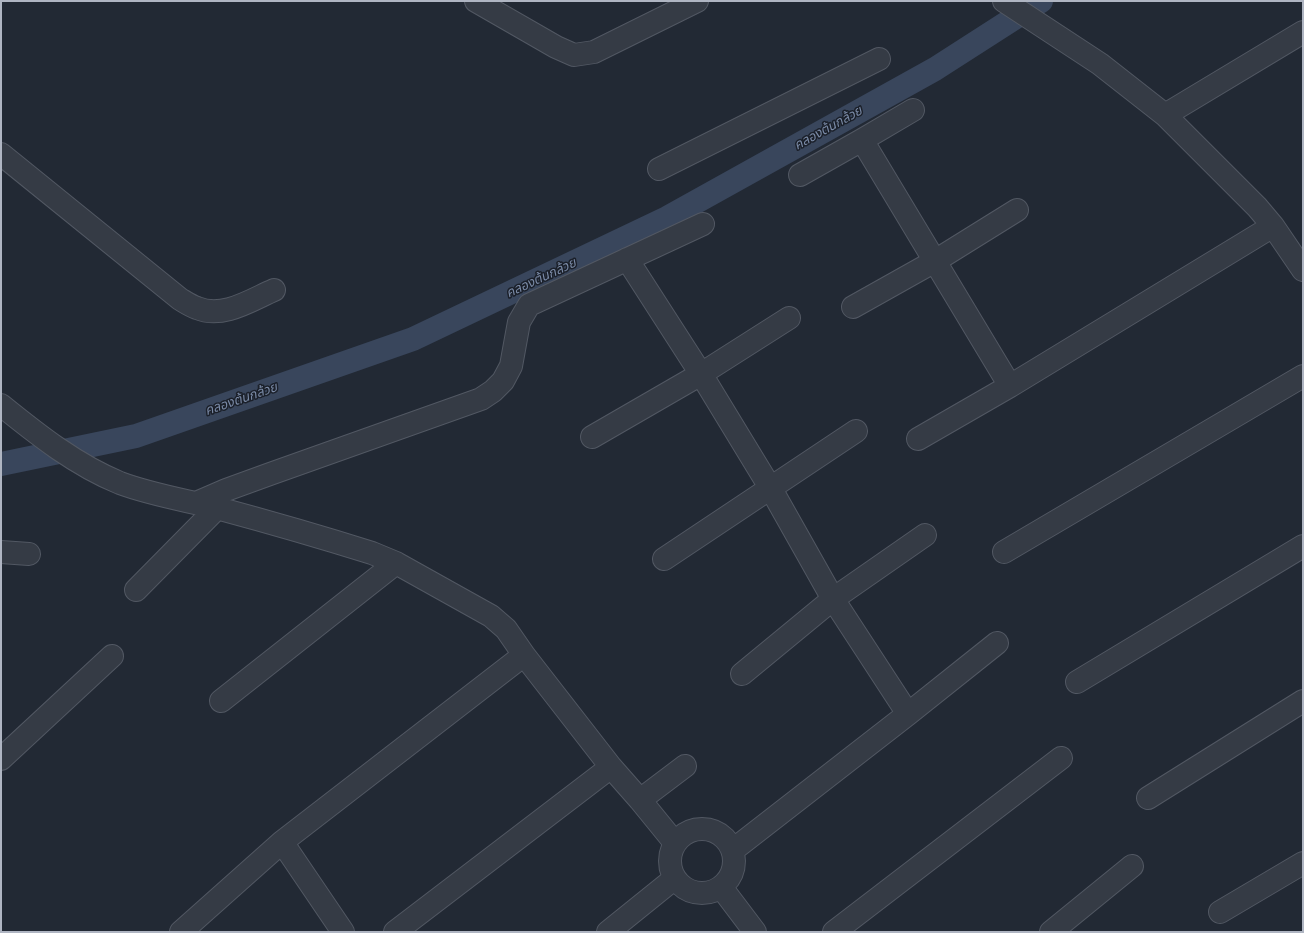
<!DOCTYPE html>
<html>
<head>
<meta charset="utf-8">
<style>
  body { margin:0 }
  #map { position:relative; width:1304px; height:933px; overflow:hidden; background:#222934; font-family:"Golos Text",sans-serif }
  canvas { display:block }
  .frame { position:absolute; inset:0; border:2px solid #afb5c2; pointer-events:none }
</style>
</head>
<body>
<div id="map">
<canvas width="1304" height="933"></canvas>
<div class="frame"></div>
</div>
<script>
const c = document.querySelector('canvas').getContext('2d');
c.lineJoin = 'round';
function strokePath(path, color, width, dash) { c.strokeStyle = color; c.lineWidth = width; c.lineCap = dash ? 'butt' : 'round'; c.setLineDash(dash || []); c.stroke(path); }
function drawText(font, color, halo, rows, align = 'center') {
  c.font = font + ' "Golos Text","Noto Sans Thai",sans-serif'; c.lineWidth = 3; c.setLineDash([]); c.textBaseline = 'middle'; c.strokeStyle = halo; c.fillStyle = color; for (const [text, x, y, turn = 0] of rows) {
    c.save(); c.translate(x, y); c.rotate((+turn || 0) * Math.PI / 180); c.textAlign = isNaN(turn) ? turn : align; if (halo) c.strokeText(text, 0, 0); c.fillText(text, 0, 0); c.restore();
  }
}
const canal = new Path2D(`
  M1,464L136,436L413,339L667,218L935,69L1041,1`);
const minor = new Path2D(`
  M476,1L556,47L574,55L594,52L697,1
  M1004,1L1100,64L1165,115L1257,207L1273,226L1303,270
  M1165,115L1303,32
  M862,140L1010,386
  M1,154L180,299C185,302 191,306 197,308C223,319 251,300 274,290
  M659,169L879,59
  M800,175L862,140L913,110
  M627,259L701,374L771,489L833,599L908,714
  M853,307L935,261L1017,210
  M1,405C38,435 76,465 120,483C152,495 185,500 217,508C269,522 321,537 372,553L396,563L491,616L506,629L524,655L611,767L640,800L675,843
  M592,437L701,374L789,318
  M918,439L1010,386L1273,226
  M196,503L226,490L270,474L481,399L493,391L503,381L511,366L519,322L529,305L703,224
  M1,552L29,554
  M1004,552L1303,376
  M664,559L856,431
  M136,590L217,508
  M742,674L833,599L925,535
  M1077,682L1303,546
  M221,701L396,563
  M1,759L112,656
  M1148,798L1303,701
  M640,800L685,766
  M670 861a32 32 0 1 1 64 0a32 32 0 1 1-64 0Z
  M282,842L343,932
  M733,850L908,714L997,643
  M721,887L755,932
  M1220,912L1303,863
  M181,932L282,842L524,655
  M395,932L611,767
  M608,932L675,878
  M834,932L1061,758
  M1051,932L1132,866`);
const waterNames = [
  ["คลองต้นกล้วย",828,128,-29],
  ["คลองต้นกล้วย",541,278,-25],
  ["คลองต้นกล้วย",241,399,-19]
];
strokePath(canal, '#39465c', 24);
strokePath(minor, '#525863', 24);
strokePath(minor, '#353b45', 22);
drawText('italic 13px', '#7b8ba7', '#1b202a', waterNames);
</script>
</body>
</html>
